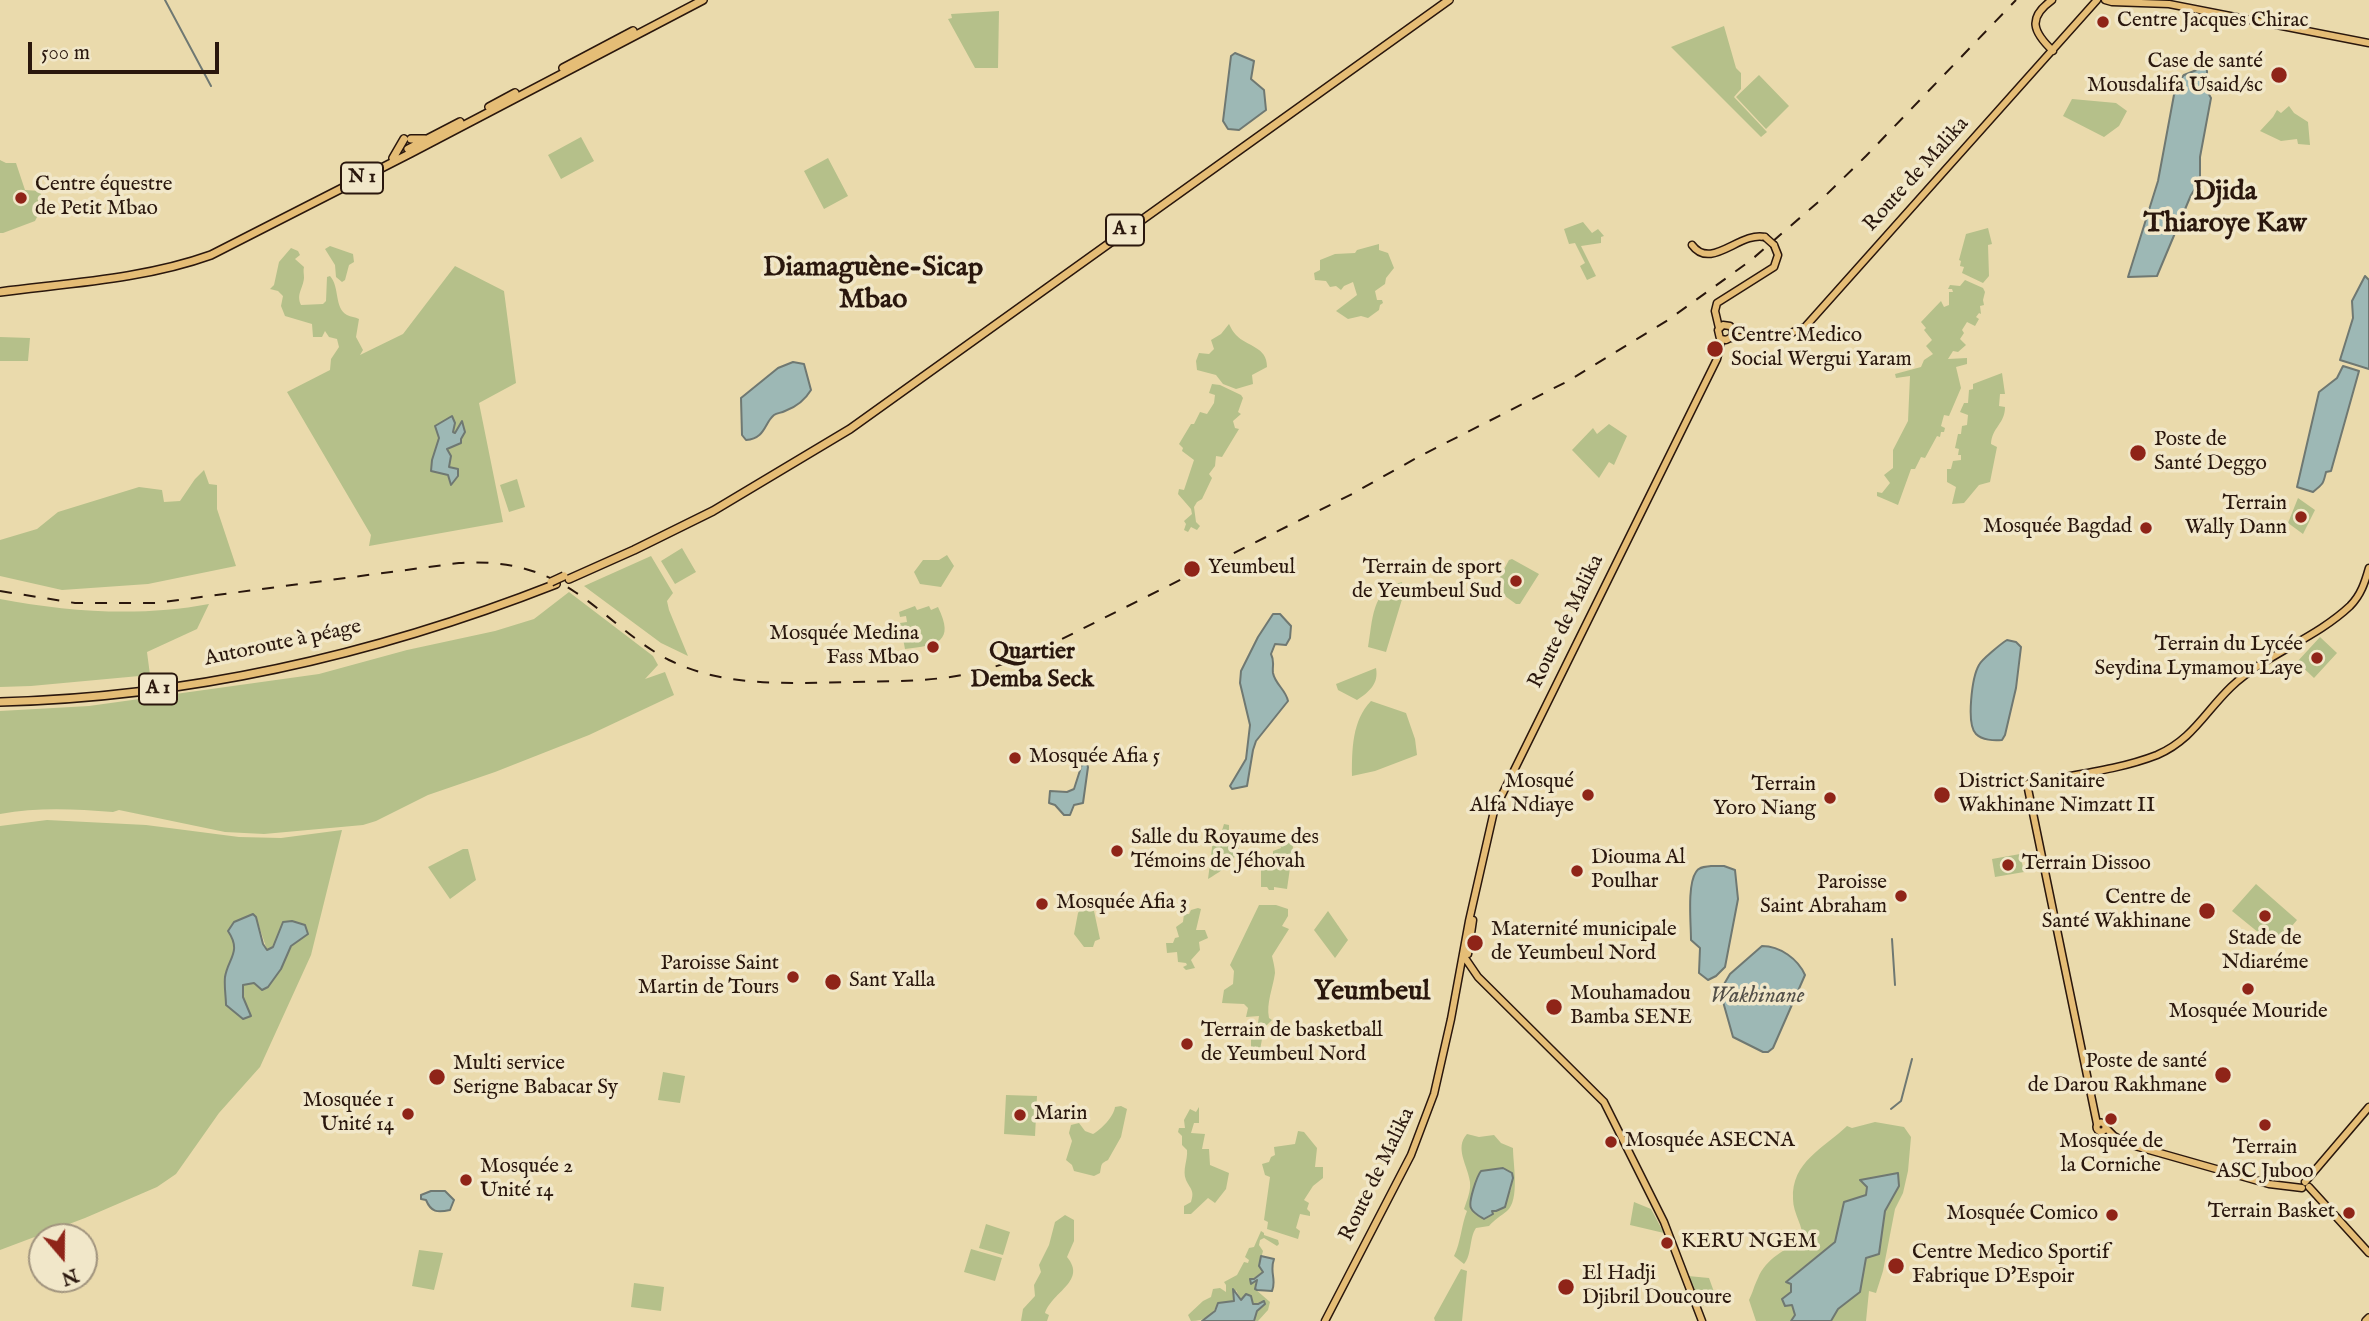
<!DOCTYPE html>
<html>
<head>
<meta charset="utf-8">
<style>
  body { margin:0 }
  #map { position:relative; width:2369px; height:1321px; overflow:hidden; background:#eadaac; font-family:"IM FELL English",serif }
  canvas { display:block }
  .north { position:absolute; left:28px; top:1223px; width:70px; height:70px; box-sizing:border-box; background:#f1e7c9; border:2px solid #a1947e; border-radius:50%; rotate:160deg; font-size:19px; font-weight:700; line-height:28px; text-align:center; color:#2a170d }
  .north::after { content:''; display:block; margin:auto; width:24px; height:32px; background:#8f2418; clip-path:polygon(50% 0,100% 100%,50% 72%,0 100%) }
  .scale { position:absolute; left:28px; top:42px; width:191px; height:32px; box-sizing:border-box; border:4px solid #2a170d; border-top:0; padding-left:9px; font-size:21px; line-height:24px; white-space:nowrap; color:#2a170d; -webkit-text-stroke:5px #f1e7c9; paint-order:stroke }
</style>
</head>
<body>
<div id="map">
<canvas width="2369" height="1321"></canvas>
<div class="north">N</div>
<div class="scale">500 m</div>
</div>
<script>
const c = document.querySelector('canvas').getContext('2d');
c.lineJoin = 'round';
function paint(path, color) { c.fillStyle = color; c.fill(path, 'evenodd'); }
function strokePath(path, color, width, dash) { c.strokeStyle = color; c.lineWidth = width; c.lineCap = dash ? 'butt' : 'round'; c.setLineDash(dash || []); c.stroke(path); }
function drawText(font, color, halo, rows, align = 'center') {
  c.font = font + ' "IM FELL English",serif'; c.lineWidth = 7; c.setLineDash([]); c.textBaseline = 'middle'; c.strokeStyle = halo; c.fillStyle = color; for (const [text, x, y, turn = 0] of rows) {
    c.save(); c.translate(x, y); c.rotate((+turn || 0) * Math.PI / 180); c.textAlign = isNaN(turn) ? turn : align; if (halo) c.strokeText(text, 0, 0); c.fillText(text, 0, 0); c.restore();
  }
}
const green = new Path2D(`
  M999,11L998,68H975L948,19L952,18L951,14Z
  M1724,26L1736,68L1741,73V89L1734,97L1767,132L1761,137L1671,47Z
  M1759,75L1789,106L1766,129L1736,97Z
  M2072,99L2116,103L2127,111L2119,126L2104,137L2063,116Z
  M2289,106L2294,113L2308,122L2310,145L2298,144L2297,139L2281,141L2260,131L2273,117L2277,110L2281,113Z
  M581,137L594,161L561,179L548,155Z
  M828,158L848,196L824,209L804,171Z
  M0,160L6,163H16L25,190L40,191L43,205L35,221L3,233H0Z
  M1583,222L1592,233L1598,229L1604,236L1601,237V243L1581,246L1596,276L1587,280L1580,266L1585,263L1575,243L1569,244L1564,229Z
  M1988,228L1992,244L1988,245L1989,276L1983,283L1962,273L1964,267L1960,266L1961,261L1959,260L1966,234Z
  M1379,244V250L1388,253L1394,268L1386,278L1385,284L1375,291L1377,300H1382L1383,303L1380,305L1379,310L1368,318L1361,316L1348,319L1336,311L1357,295L1353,282L1344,286L1341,290L1336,286L1330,287L1326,281L1315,280L1314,273L1320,270V260L1335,254L1355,253L1357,250Z
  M330,246L353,254L354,262L349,265L345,280L342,282L336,277L335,265L325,249Z
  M291,248L298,251L300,255L295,259L304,267C303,270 304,274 304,278C303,289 296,294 301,305L323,304L326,301L327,277L330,276C340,287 334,308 347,315C351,317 355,317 359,319L356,337L363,350L360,355L403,334L455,266L504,291L516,383L479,403L503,522L369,546L371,535L287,392L330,370L331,359L339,347L337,339L329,337L325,331L322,337H313L312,324L285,316L281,306L283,296L278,291L270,289L274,285L279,262Z
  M1965,280L1983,288L1985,292L1983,300L1984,305L1980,306L1981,314L1979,313L1976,317L1979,319L1975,326L1967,322L1962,330L1964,333L1960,339L1966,345L1958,352L1953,351L1948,359L1967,358V364L1956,367L1961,388L1949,416L1944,415L1941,426L1945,428L1944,432H1941L1940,437L1937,436L1925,458L1921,457L1915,469H1911L1898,505L1877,496V492L1882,493L1890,483L1884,475L1893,468V450L1908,421L1910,376L1896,378L1895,374L1921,367L1924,360L1933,354L1926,346L1932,340L1924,330L1926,328L1921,322L1941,301L1944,307L1949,305V292H1953L1952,289H1948L1950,285L1960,286Z
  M1229,324C1231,328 1233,332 1236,335C1247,347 1267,346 1267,367L1252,375L1253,384L1236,389L1223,384L1216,375L1197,370L1196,361L1199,353L1209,354L1214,349L1211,340L1221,334Z
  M0,337L30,338L28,361H0Z
  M2002,373L2005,394H2000L1999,406L2005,407C2005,424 1992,427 1991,444L1997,447L1990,482L1979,485L1964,503L1952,504L1956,487L1947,482V469H1951L1953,461L1961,460V455H1958L1959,449L1955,448L1958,434H1961L1962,426L1967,425L1968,415L1960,412L1964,403H1968L1969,390L1973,389V384Z
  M1212,384L1220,385L1241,395L1243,398L1238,412L1241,414L1233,421L1235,428L1239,429L1222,457L1216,456L1215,466L1209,474L1212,478L1202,499L1197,502L1194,507L1196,522L1200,526L1197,530L1191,527L1188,532L1184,530L1186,524L1184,521L1192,514L1191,509L1178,494L1179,489L1184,490L1194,460L1182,451L1183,448L1179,444L1191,424H1194L1200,412L1207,414L1214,403L1215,395L1209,393Z
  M1609,424L1627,436L1614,465L1609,462L1599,478L1572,450L1593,428L1597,434Z
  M204,470L209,484L217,485V509L236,566L148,584L62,590L0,576V540L37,529L58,512L139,487L162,490L164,502L180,501L195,479Z
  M517,479L525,507L509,512L500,485Z
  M2298,498L2315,510L2303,534L2288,523Z
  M682,548L696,572L675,584L661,561Z
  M947,555L954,566L941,587L920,584L914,572L923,560H939Z
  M651,556L673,593L667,601L669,610L688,656L661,643L584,586Z
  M1512,559L1539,574L1520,604H1516L1494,588L1509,560Z
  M1402,582L1403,596L1386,652L1368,647C1373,620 1371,590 1402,582Z
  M569,592L653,656L658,665L645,679L665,672L674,695L589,735L495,772L428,795L376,821L363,825L264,834L225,832L119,810L113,812C74,809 38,807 0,814V711L89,706L319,674L407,650L495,631L534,619Z
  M0,599C68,612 141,617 209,604L197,629L147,652L150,675L31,686L0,687Z
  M915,606L917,610L929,606L931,610L938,607C955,642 938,645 905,649L900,623L907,622L906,616L900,617L899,612Z
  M2320,637L2337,653L2314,678L2297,662Z
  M1376,668C1379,684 1369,692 1357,700L1338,690L1336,684Z
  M1371,701L1406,713L1415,739L1417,755L1375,771L1352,776C1352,749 1352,721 1371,701Z
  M47,820L146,825L239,837L281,838L342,830L311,955L260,1067L219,1113L176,1174L157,1187L85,1218L0,1250V826ZM258,923L267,950L273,948L280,930L308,934L291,946L281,969L268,987L262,990L254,983L243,984V997L251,1016L243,1019L226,1005L225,975L233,960L234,940Z
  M1224,824L1229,825V830L1242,834C1238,859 1230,866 1208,879L1213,840L1220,837Z
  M1285,842L1287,844L1291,842L1293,847L1291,857L1297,858L1290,868L1287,889L1274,887V890H1269L1267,887H1261V869L1265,868L1267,858H1273V851L1281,848L1280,844Z
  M463,849H468L476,880L450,899L428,867Z
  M2020,854L2024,872L1995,877L1992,859Z
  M2256,884L2297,920L2275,946L2232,911Z
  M1083,905L1094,911L1100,939L1095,941L1093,947H1084L1074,934L1078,913Z
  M1259,905H1276L1288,909V916L1282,926L1289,929L1272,956C1273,961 1275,968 1275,973C1273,988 1266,1003 1269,1018L1272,1020L1264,1028L1260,1050L1251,1052V1036H1256L1259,1016L1246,1017L1248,1008L1244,1004L1222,1003L1224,990L1233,984L1234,971L1230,965Z
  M1198,908L1201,909L1196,930H1205L1208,938L1199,942L1200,950L1191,960L1195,968L1186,970L1183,967L1187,965L1186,963L1178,962L1177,952L1167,953L1166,943H1173L1175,938L1179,937L1176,927L1183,922L1184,914H1189L1191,910Z
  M1328,911L1348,940L1335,958L1314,930Z
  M663,1072L685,1076L680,1103L658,1100Z
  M1006,1095L1037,1096L1035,1136L1004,1134Z
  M1121,1106L1127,1109L1121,1137L1108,1160C1100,1164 1102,1164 1100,1173L1094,1176L1074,1171L1072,1165L1066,1160L1072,1141L1069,1133L1071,1125L1079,1123L1085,1131L1093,1134C1101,1130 1114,1116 1115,1107Z
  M1199,1107V1123H1194L1191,1133L1205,1134L1202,1149H1209L1210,1165L1229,1173L1226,1189L1215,1203L1208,1198L1191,1214H1184V1206L1191,1202C1195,1190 1190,1189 1186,1180C1182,1170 1188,1160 1187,1150L1182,1145V1136L1178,1132L1179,1128H1185L1184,1120L1190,1109L1196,1112Z
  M1875,1122L1904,1127L1911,1137L1908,1171L1903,1193L1895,1209L1883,1271L1876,1293L1869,1291L1866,1321H1831L1838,1309L1860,1292L1866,1258L1879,1254L1885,1211L1899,1186L1860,1181L1867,1187L1866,1195L1844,1202L1835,1242L1786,1281L1791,1284L1795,1315L1791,1321H1756L1749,1300C1753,1292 1754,1286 1758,1278C1765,1260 1786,1247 1803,1242C1804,1226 1793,1214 1793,1199C1791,1162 1824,1148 1847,1126L1852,1128Z
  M1298,1131L1304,1132L1317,1148L1315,1167H1323V1178L1313,1186L1304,1200L1309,1203L1307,1209L1310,1212V1216L1300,1214L1296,1228L1300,1231L1298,1239L1267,1229L1268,1222L1264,1220L1270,1177L1265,1175L1262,1164L1269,1162L1271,1157L1275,1155L1274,1147L1295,1144Z
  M1467,1134L1479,1137L1494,1135L1501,1143L1513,1148C1513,1164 1520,1200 1507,1211C1501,1216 1495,1219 1489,1226L1476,1228C1469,1238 1472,1255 1464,1264L1454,1256C1461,1242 1461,1226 1467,1211L1464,1209C1467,1200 1471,1191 1470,1182C1468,1166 1454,1148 1467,1134ZM1489,1169L1500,1170L1513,1178L1511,1190L1492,1211L1493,1214L1484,1219L1470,1203Z
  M1634,1202L1651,1209L1664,1233L1630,1225Z
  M1065,1215L1074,1220V1241L1067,1257C1087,1281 1053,1291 1045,1313L1049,1315L1047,1321H1021L1023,1309L1035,1296L1034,1285L1041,1272L1039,1265L1049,1245L1055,1222Z
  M986,1224L1010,1232L1003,1255L979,1248Z
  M1261,1231L1264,1233V1235L1278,1240L1279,1244L1277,1246L1264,1238L1260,1240L1259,1245L1263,1251L1259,1266L1263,1271L1253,1279H1250L1251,1284L1256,1280L1255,1289L1270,1302L1268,1310L1258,1321H1254L1257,1311L1262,1306V1301L1255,1304L1251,1302L1252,1298L1241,1300L1236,1290L1234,1301L1218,1303C1213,1315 1205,1321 1191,1321L1188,1315L1203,1301L1211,1297L1213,1289L1220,1288L1226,1292V1285L1224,1282L1237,1275L1244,1262L1248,1263L1249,1260L1245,1257L1249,1248L1254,1247Z
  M971,1249L1002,1258L995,1281L964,1272Z
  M419,1250L443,1253L434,1290L412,1286Z
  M1461,1269L1467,1271L1462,1321H1435L1434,1318Z
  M1688,1276L1709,1278L1718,1303L1699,1306Z
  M634,1283L664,1287L661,1311L631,1307Z`);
const water = new Path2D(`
  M1235,53L1254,61L1251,79L1264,90L1266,110L1239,130L1228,129L1223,121L1231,56Z
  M2204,67L2207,69V91L2211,98L2200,157V181L2191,195L2157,276L2128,277L2158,181L2176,84L2184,75Z
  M2365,276L2369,280V369L2340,360L2353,318L2352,301Z
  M793,362L804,364L811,390C805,400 796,407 785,411C781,413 777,413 774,415C764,423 766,438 746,440L742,435L741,398L778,368Z
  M2343,366L2359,371L2331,471L2326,472C2323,484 2324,483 2313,492L2297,487L2319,392L2337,378Z
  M452,416L455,423L453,432L455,433L462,421L465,432L461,439V443L447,449L451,456L449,467L458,469V476L451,485L448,475L431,471L432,460L439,438L435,426Z
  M1273,614H1280L1291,626L1290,638L1286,645L1275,644L1271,654C1275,662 1272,666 1273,673C1275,684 1286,690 1288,701L1256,741L1253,750L1247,786L1232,789L1230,786L1246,759L1250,725L1240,683L1241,671L1258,637Z
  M2007,640L2016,642L2021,647L2016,688L2005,735L2002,740C1994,741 1982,740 1976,734C1966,724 1972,677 1979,665C1981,660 2002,643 2007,640Z
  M1083,761L1086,762L1088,767L1083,803L1074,805L1070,815H1064L1055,805L1049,803L1050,791L1067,792L1074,789Z
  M1711,866H1724L1735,870L1738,899L1725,967L1716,976L1708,980L1699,973L1700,948L1691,940C1691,923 1687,885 1696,872C1699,866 1706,867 1711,866Z
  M253,914L256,917L263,944L267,950L273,947L283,922L292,921L305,925L308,934L291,946L281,969L268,987L262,990L254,983L243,985V997L251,1016L243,1019L226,1005C226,997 224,986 225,977C228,958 242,952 228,931L234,922Z
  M1762,946C1780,946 1798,959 1805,975L1773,1048L1768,1052H1763L1733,1037L1720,991L1730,974Z
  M1503,1168L1512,1173L1513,1178L1505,1207L1496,1211H1492L1493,1214L1484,1219C1479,1216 1473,1213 1471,1208C1468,1202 1477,1176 1481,1171Z
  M1898,1173L1899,1186L1885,1211L1879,1254L1866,1258L1860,1292L1838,1309L1831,1321H1791L1795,1315L1792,1305L1785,1306L1782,1299L1791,1292V1284L1786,1282L1835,1242L1844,1202L1866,1195L1867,1187L1860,1180Z
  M445,1191L454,1200L450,1210C437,1213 431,1212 426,1200L421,1199V1195L431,1191Z
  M1261,1256L1274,1259C1269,1273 1277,1279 1272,1291L1257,1290L1255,1289L1257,1280L1251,1284L1250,1279H1254L1263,1272L1259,1266Z
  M1233,1289L1241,1300L1246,1294L1251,1296L1253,1304H1258L1264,1301L1265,1304L1257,1311L1254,1321H1202L1215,1311L1218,1303L1234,1301Z`);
const stream = new Path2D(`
  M165,0L211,86
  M1892,939L1895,985
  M1891,1109L1901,1101L1912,1059`);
const major = new Path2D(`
  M2052,0C2027,18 2033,32 2053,51
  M2105,0L2112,2L2169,4L2369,43
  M1692,245C1711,271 1740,231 1765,237
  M1719,328L1715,311L1717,303L1774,267L1778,255L1774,245
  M1731,338L1791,333L1805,327L2097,0
  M1468,954L1473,920
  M1463,955L1478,977L1604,1102L1664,1222L1702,1321
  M2096.5 1127a4.5 4.5 0 1 1 9 0a4.5 4.5 0 1 1-9 0Z
  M2097,1124L2027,784C2069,775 2116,771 2157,755C2192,740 2205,712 2231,687C2266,654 2315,639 2350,606C2361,595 2365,582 2369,568
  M2106,1128L2114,1136L2128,1144L2269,1184L2302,1188
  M2305,1182L2369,1107
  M2309,1187L2369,1253
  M1325,1321L1411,1155L1434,1094L1451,1019L1469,921L1494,811L1717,359L1721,343L1718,330L1723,325L1730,326L1733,330L1732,337L1726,340L1721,339`);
const highway = new Path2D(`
  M563,68L633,31
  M489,107L515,93
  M411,139H425
  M408,149L460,122
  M393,158L404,139
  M0,292C70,283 144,279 211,255L411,153L703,0
  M569,579L634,550L713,511L850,429L1449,0
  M0,702C191,697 378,654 556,584
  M2366,1321L2369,1318`);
const rail = new Path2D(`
  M0,591L75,603H156L459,563C500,560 540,568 575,592C607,613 634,642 669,660C726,688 789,683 851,682C888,681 925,682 962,675C988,670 1013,661 1038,651L1352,494L1420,456L1568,381L1668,320L1750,261L1824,197L1866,156L2016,0`);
const majorBridge = new Path2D(`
  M1765,237L1774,245`);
const highwayBridge = new Path2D(`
  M551,582L564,576`);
const markers = [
  [2103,22,7,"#8f2418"],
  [2279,75,9,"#8f2418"],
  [21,198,7,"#8f2418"],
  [1715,349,9,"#8f2418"],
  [2138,453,9,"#8f2418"],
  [2301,517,7,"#8f2418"],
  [2146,528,7,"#8f2418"],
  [1192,569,9,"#8f2418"],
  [1516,581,7,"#8f2418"],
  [933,647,7,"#8f2418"],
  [2317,658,7,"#8f2418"],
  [1015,758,7,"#8f2418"],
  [1588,795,7,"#8f2418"],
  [1942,795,9,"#8f2418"],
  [1830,798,7,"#8f2418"],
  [1117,851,7,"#8f2418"],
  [2008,865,7,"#8f2418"],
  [1577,871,7,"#8f2418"],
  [1901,896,7,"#8f2418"],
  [1042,904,7,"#8f2418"],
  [2207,911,9,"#8f2418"],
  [2265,916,7,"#8f2418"],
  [1475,943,9,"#8f2418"],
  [793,977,7,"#8f2418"],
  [833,982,9,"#8f2418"],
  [2248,989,7,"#8f2418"],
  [1554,1007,9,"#8f2418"],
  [1187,1044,7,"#8f2418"],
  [2223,1075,9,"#8f2418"],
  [437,1077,9,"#8f2418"],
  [408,1114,7,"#8f2418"],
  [1020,1115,7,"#8f2418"],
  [2111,1119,7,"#8f2418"],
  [2265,1125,7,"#8f2418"],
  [1611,1142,7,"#8f2418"],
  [466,1180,7,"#8f2418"],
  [2349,1213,7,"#8f2418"],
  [2112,1215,7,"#8f2418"],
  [1667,1243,7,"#8f2418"],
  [1896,1266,9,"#8f2418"],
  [1566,1287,9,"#8f2418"]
];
const shields = [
  [362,178,42],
  [1125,230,38],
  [158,689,38]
];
const shieldNames = [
  ["N 1",362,178],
  ["A 1",1125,230],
  ["A 1",158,689]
];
const poiNames = [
  ["Centre Jacques Chirac",2117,22],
  ["Case de santé",2263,63,"right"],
  ["Mousdalifa Usaid/sc",2263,87,"right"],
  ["Centre équestre",35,186],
  ["de Petit Mbao",35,210],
  ["Centre Medico",1731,337],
  ["Social Wergui Yaram",1731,361],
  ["Poste de",2154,441],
  ["Santé Deggo",2154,465],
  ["Terrain",2287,505,"right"],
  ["Wally Dann",2287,529,"right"],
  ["Mosquée Bagdad",2132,528,"right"],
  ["Yeumbeul",1208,569],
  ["Terrain de sport",1502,569,"right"],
  ["de Yeumbeul Sud",1502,593,"right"],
  ["Mosquée Medina",919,635,"right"],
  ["Fass Mbao",919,659,"right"],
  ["Terrain du Lycée",2303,646,"right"],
  ["Seydina Lymamou Laye",2303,670,"right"],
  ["Mosquée Afia 5",1029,758],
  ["Mosqué",1574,783,"right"],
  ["Alfa Ndiaye",1574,807,"right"],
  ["District Sanitaire",1958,783],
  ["Wakhinane Nimzatt II",1958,807],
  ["Terrain",1816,786,"right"],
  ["Yoro Niang",1816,810,"right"],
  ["Salle du Royaume des",1131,839],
  ["Témoins de Jéhovah",1131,863],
  ["Diouma Al",1591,859],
  ["Poulhar",1591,883],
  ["Terrain Dissoo",2022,865],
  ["Paroisse",1887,884,"right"],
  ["Saint Abraham",1887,908,"right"],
  ["Centre de",2191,899,"right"],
  ["Santé Wakhinane",2191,923,"right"],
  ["Mosquée Afia 3",1056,904],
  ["Maternité municipale",1491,931],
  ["de Yeumbeul Nord",1491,955],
  ["Stade de",2265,940,"center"],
  ["Ndiaréme",2265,964,"center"],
  ["Paroisse Saint",779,965,"right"],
  ["Martin de Tours",779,989,"right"],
  ["Sant Yalla",849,982],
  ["Mouhamadou",1570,995],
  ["Bamba SENE",1570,1019],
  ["Mosquée Mouride",2248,1013,"center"],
  ["Terrain de basketball",1201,1032],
  ["de Yeumbeul Nord",1201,1056],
  ["Poste de santé",2207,1063,"right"],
  ["de Darou Rakhmane",2207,1087,"right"],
  ["Multi service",453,1065],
  ["Serigne Babacar Sy",453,1089],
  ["Mosquée 1",394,1102,"right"],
  ["Unité 14",394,1126,"right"],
  ["Marin",1034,1115],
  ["Mosquée ASECNA",1625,1142],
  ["Mosquée de",2111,1143,"center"],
  ["la Corniche",2111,1167,"center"],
  ["Terrain",2265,1149,"center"],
  ["ASC Juboo",2265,1173,"center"],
  ["Mosquée 2",480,1168],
  ["Unité 14",480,1192],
  ["Terrain Basket",2335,1213,"right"],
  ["Mosquée Comico",2098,1215,"right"],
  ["KERU NGEM",1681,1243],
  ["Centre Medico Sportif",1912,1254],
  ["Fabrique D'Espoir",1912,1278],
  ["El Hadji",1582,1275],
  ["Djibril Doucoure",1582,1299]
];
const streetNames = [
  ["Route de Malika",1917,175,-48],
  ["Route de Malika",1567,622,-64],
  ["Autoroute à péage",283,644,-12],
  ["Route de Malika",1378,1175,-64]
];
const waterNames = [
  ["Wakhinane",1757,997]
];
const quarterNames = [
  ["Quartier",1032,653],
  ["Demba Seck",1032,681]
];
const districtNames = [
  ["Djida",2225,193],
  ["Thiaroye Kaw",2225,225],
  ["Diamaguène-Sicap",873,269],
  ["Mbao",873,301],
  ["Yeumbeul",1372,993]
];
paint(green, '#b5c08a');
paint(water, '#9db8b5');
strokePath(water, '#6f7872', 2);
strokePath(stream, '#6f7872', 2);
strokePath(major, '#2a170d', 9);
strokePath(highway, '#2a170d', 10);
strokePath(major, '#e5bd76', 6);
strokePath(highway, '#e5bd76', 7);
strokePath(rail, '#2a170d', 2, [12, 12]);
strokePath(majorBridge, '#2a170d', 9, []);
strokePath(highwayBridge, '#2a170d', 10, []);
strokePath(majorBridge, '#e5bd76', 6);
strokePath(highwayBridge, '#e5bd76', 7);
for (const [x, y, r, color] of markers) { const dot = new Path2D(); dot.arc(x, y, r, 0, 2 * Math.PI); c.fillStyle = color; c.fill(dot); strokePath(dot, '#f1e7c9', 2.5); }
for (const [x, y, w] of shields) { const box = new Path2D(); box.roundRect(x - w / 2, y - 15.5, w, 31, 5); c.fillStyle = '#f1e7c9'; c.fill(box); strokePath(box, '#2a170d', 2); }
drawText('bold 19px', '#2a170d', null, shieldNames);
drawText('21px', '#2a170d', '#f1e7c9', poiNames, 'left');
drawText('21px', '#2a170d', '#f1e7c9', streetNames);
drawText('italic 23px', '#524f48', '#f1e7c9', waterNames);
drawText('bold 24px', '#2a170d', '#f1e7c9', quarterNames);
drawText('bold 28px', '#2a170d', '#f1e7c9', districtNames);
</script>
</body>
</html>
